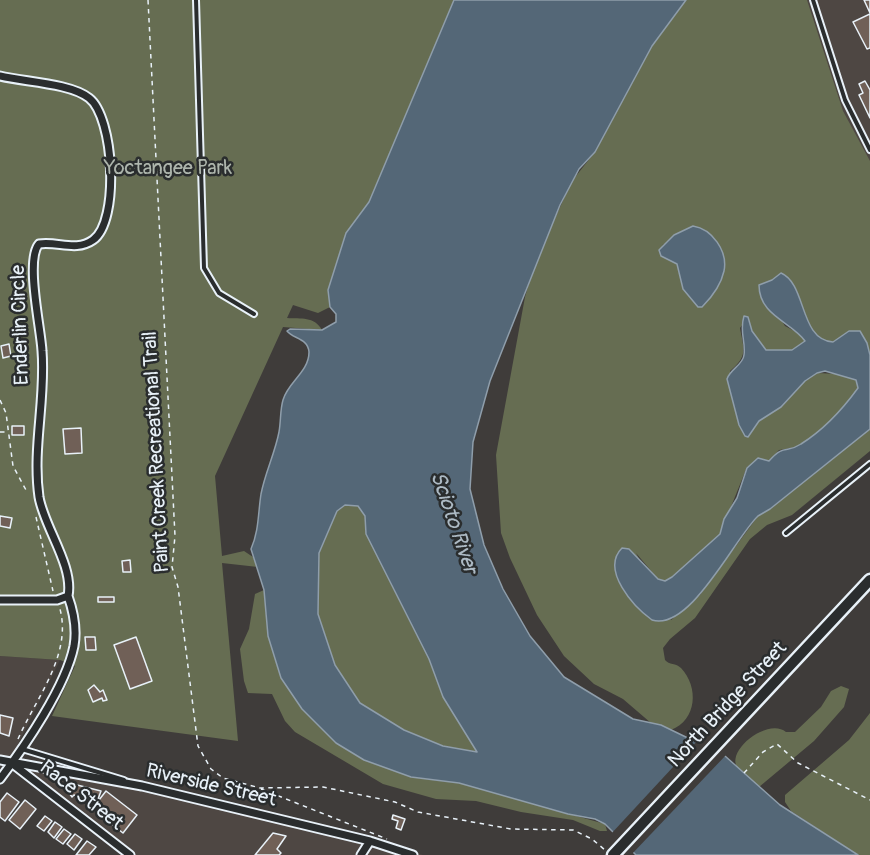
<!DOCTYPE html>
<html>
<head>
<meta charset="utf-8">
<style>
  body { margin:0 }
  canvas { display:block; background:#3f3c3a }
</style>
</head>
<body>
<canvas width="870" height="855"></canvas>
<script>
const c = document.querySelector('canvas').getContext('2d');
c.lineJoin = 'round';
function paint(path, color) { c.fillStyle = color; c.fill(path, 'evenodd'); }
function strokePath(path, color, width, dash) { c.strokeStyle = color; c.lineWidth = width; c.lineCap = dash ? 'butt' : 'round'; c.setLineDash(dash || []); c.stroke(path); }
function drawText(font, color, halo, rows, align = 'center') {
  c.font = font + ' Pangolin,sans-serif'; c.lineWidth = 5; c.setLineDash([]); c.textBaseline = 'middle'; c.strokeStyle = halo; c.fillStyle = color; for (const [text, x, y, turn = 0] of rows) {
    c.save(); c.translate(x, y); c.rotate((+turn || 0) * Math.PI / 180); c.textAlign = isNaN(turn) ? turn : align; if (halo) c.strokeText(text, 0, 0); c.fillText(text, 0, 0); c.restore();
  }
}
const built = new Path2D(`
  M800,0H870V165L837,103Z
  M0,656L60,660L10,760L0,757Z
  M18,761L141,783L378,840L423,855H135Z`);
const green = new Path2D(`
  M0,0H454L369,202L346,233L328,290L330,307L318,313L293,305L287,318C301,319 314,316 322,330L283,327L215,476L222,556L244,551L253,557L258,567L222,563L238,741L52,716L75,666L60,660L0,656Z
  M686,0H807L843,111L870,161V355L867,343L849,331L833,342C799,340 807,284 781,273L772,280L759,285L785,326L800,334L805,341L792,350H766L752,331L748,317L740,328C744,350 748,356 730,371L745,436L748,437L759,421L781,407L805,381L817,373L837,374L856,380L859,388L839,414L819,432L798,447L779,450L769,461L747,467L720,534L672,577L665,581L658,579L636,553L671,620L700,595L758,516L770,509L870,429V451L792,515L767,525L750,539L695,618L670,639L663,648L665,660C669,665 676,663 681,668C699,687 697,720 671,730L651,723L623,699L594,684L564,656L537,615L510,558L501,533L496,455L525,297L535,262L572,181L595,152L652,46ZM663,244L708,302L683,289L677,264L661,256Z
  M345,505L358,506L365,516L366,534L429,659L443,697L477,752L443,746L404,730L360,703L335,665L318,614L319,553L337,511Z
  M264,590L268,636L336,743L364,760L411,777L459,783L605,824L607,831H600L573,820L521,812L476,801L436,799L383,784L295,732L285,721L272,694L248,693L244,681L240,649L249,629L255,594Z
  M841,686L849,689L844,707L814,741L759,787C755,783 737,770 736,765C730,747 769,718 786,732H795L821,707L831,691Z
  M870,713V855H858L791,811L785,802V795L849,740Z`);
const water = new Path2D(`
  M454,0H686L652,46L595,152L579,169L560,205L490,381L473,442L470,489L484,545L503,589L530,636L564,677L633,719L661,725L725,756L780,805L858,855H636L605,824L595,819L568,814L459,783L411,777L364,760L336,743L302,709L281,678L268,636L264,590L251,549C259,531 258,513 261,494C265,473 275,453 279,432C281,421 280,410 283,400C288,382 309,372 309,352C308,338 293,339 287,331L290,329L322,330L336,322V314L330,307L328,290L346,233L369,202ZM345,505L358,506L365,516L366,534L429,659L443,697L477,752L443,746L404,730L360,703L335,665L318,614L319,553L337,511Z
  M693,226C712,229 728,251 724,271C721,285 711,298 702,307H698L683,289L677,264L661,256L659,250L674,235Z
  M781,273C807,284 799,340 833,342L849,331H860L867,343L870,355V429L770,509L758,516C734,539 690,632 652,620C634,607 600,570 622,548L629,549L658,579L665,581L672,577L720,534L724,519L737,498L747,468L758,458L769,461C785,443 786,454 801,444C825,429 842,410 858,388L856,380L825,371L817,373L805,381L781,407L759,421L748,437L745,436L739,425L727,379C730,369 743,365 744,355C746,341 739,332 744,316L748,317L752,331L766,350H792L805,341C792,322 759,316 759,285L772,280Z`);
const pier = new Path2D(`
  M699,739L727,754L631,855L610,835Z`);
const building = new Path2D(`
  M864,0H870V13Z
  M870,14V48L867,49L853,22Z
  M865,81L870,90V118L859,95L863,93L859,84Z
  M9,344L11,356L3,358L1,346Z
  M12,426H24V435H12Z
  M81,428L82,453L65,454L63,429Z
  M0,516L12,518L10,528L0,526Z
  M130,560L131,572H123L122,561Z
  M98,597H114V602H98Z
  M85,637H95L96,650H86Z
  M136,637L152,681L130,689L114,645Z
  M94,685L100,692L103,690L107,700L103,701L102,698L93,702L88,690Z
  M0,715L13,718L9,736L0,733Z
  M69,783L101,791L97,802L74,795L72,797L65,787Z
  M106,791L137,815L123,833L92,809Z
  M7,793L19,802L5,821L0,817V802Z
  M25,800L36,809L20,829L9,820Z
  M393,815L405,819L401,830L396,828L398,821L392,819Z
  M45,816L52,821L44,831L37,826Z
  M55,822L62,827L54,838L48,832Z
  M64,829L71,834L63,844L56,839Z
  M273,833L286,836L277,849L281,853L279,855H255Z
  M75,834L82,839L74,850L67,844Z
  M87,841L96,847L89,855H76Z`);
const path = new Path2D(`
  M148,0L175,536L172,567L178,587L198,746L211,769L223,778L260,788L323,787L395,802L418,812L511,829L573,830L592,839L605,850
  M0,400L6,413L13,466L26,490
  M0,432H8
  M36,517L53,591
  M18,739C36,698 72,655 60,609
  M744,773L763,752L777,744L798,763L870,800
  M261,789L387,839`);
const lane = new Path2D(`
  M196,0L204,268L219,293L254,314
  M813,0L845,100L870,150
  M786,533L870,464
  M22,749L124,780`);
const street = new Path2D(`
  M0,76C24,82 70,83 89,98C114,117 120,221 93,240C76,252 58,241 39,244C25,260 41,329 42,351C46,399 32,448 39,497C44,527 74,566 68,596L57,600H0
  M0,760L142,786L370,841L413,855
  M14,765L130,855
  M0,779C25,746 66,686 74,646C77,629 74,613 68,596
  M361,855L370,841`);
const secondary = new Path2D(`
  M613,855L870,580`);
const parkNames = [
  ["Yoctangee Park",168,169]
];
const streetNames = [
  ["Enderlin Circle",21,325,-92],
  ["Paint Creek Recreational Trail",157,452,-93],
  ["North Bridge Street",728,705,-47],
  ["Riverside Street",211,786,13],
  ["Race Street",81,796,38]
];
const waterNames = [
  ["Scioto River",453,523,71]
];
paint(built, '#4e4743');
paint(green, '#666d52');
paint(water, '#546777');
strokePath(water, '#8f9eab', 1.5);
paint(pier, '#3f3c3a');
paint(building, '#706057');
strokePath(building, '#e8f1f8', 1.5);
strokePath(lane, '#e8f1f8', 8);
strokePath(street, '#e8f1f8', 11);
strokePath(secondary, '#e8f1f8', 15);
strokePath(path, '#e8f1f8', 1.5, [4.5, 4.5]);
strokePath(lane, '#2a2d2e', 4);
strokePath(street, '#2a2d2e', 7);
strokePath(secondary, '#2a2d2e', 10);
drawText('20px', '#aeb6ad', '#2a2d2e', parkNames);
drawText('20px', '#e8f1f8', '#2a2d2e', streetNames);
drawText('italic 21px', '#adbac4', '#2a2d2e', waterNames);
</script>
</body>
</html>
